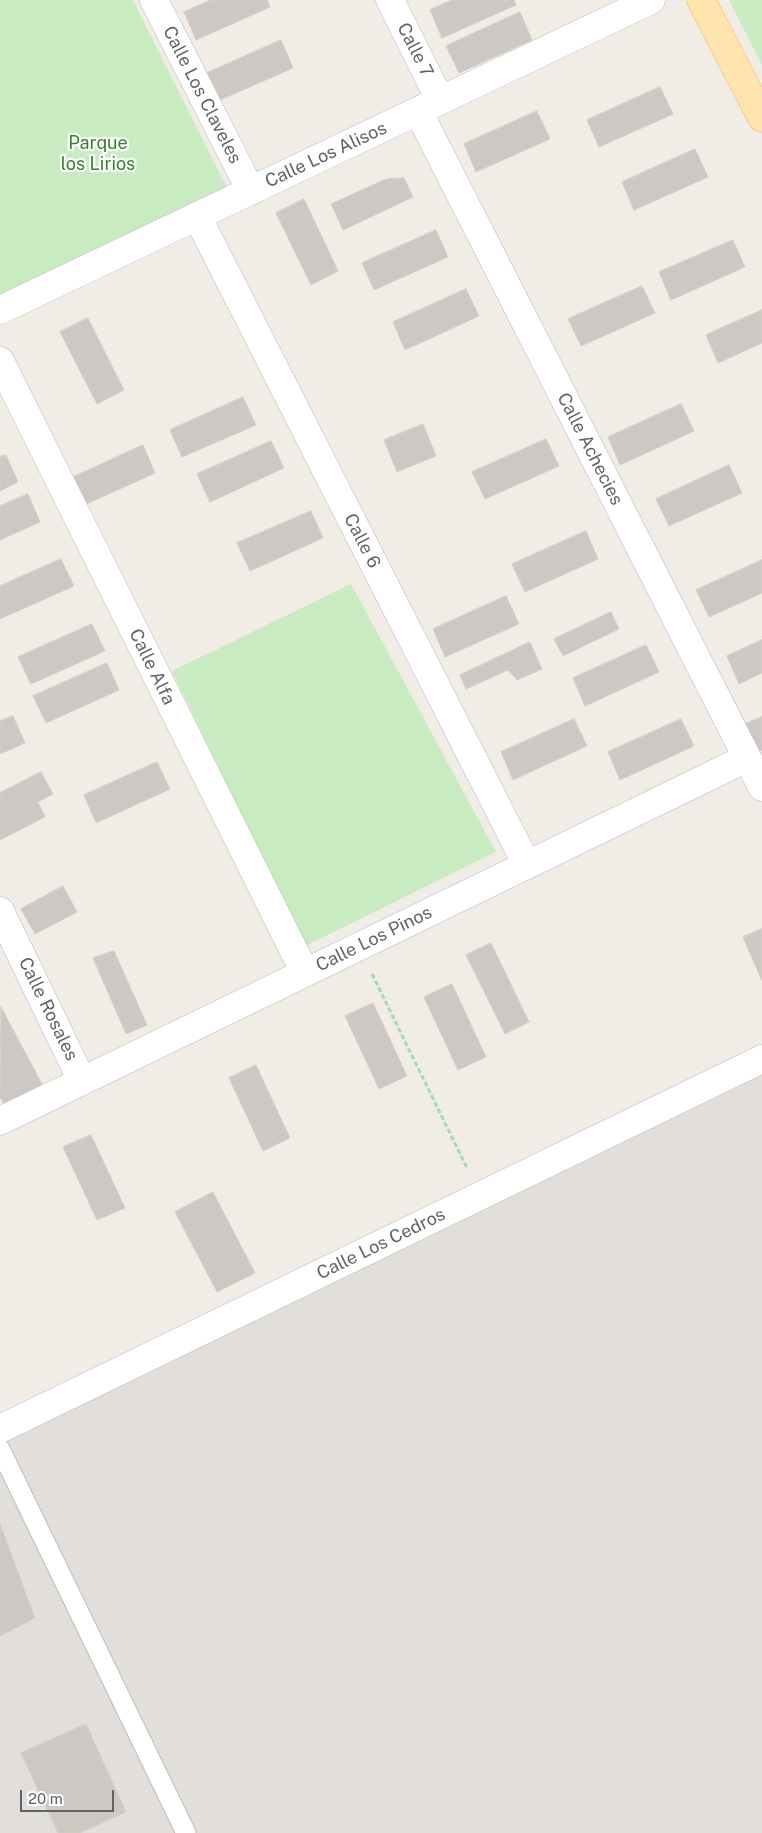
<!DOCTYPE html>
<html>
<head>
<meta charset="utf-8">
<style>
  body { margin:0 }
  #map { position:relative; width:762px; height:1833px; overflow:hidden; background:#f1ede6; font-family:"Public Sans",sans-serif }
  canvas { display:block }
  .scale { position:absolute; left:20px; top:1790px; width:94px; height:22px; box-sizing:border-box; border:2px solid #5d6468; border-top:0; padding-left:6px; font-size:15px; line-height:18px; white-space:nowrap; color:#5d6468; -webkit-text-stroke:4px #fff; paint-order:stroke }
</style>
</head>
<body>
<div id="map">
<canvas width="762" height="1833"></canvas>
<div class="scale">20 m</div>
</div>
<script>
const c = document.querySelector('canvas').getContext('2d');
c.lineJoin = 'round';
function paint(path, color) { c.fillStyle = color; c.fill(path, 'evenodd'); }
function strokePath(path, color, width, dash) { c.strokeStyle = color; c.lineWidth = width; c.lineCap = dash ? 'butt' : 'round'; c.setLineDash(dash || []); c.stroke(path); }
function drawText(font, color, halo, rows, align = 'center') {
  c.font = font + ' "Public Sans",sans-serif'; c.lineWidth = 4.5; c.setLineDash([]); c.textBaseline = 'middle'; c.strokeStyle = halo; c.fillStyle = color; for (const [text, x, y, turn = 0] of rows) {
    c.save(); c.translate(x, y); c.rotate((+turn || 0) * Math.PI / 180); c.textAlign = isNaN(turn) ? turn : align; if (halo) c.strokeText(text, 0, 0); c.fillText(text, 0, 0); c.restore();
  }
}
const industrial = new Path2D(`
  M762,1068V1833H0V1436Z`);
const green = new Path2D(`
  M0,0H133L231,196L0,312Z
  M729,0H762V65Z
  M351,584L496,852L305,946L172,671Z`);
const building = new Path2D(`
  M211,0H267L270,7L196,40L184,12Z
  M452,0H514L516,5L442,38L430,10Z
  M520,12L532,40L459,73L446,46Z
  M281,40L293,68L220,100L207,73Z
  M660,87L673,114L599,147L587,120Z
  M537,111L550,139L476,172L464,144Z
  M695,149L708,177L634,210L622,182Z
  M404,178L413,197L343,230L331,204L386,179Z
  M304,199L338,271L311,285L276,213Z
  M436,230L448,257L374,290L362,263Z
  M733,240L745,267L671,300L659,272Z
  M642,286L655,313L581,346L568,319Z
  M466,289L479,316L405,350L393,322Z
  M762,310V343L718,363L706,335Z
  M88,318L124,390L97,404L60,332Z
  M243,397L256,425L182,457L170,430Z
  M681,404L694,431L620,465L608,437Z
  M423,424L436,456L397,472L384,440Z
  M546,439L559,466L485,499L472,472Z
  M271,441L284,468L210,502L197,474Z
  M143,445L155,473L82,506L69,479Z
  M6,455L18,482L0,491V457Z
  M729,465L742,493L669,526L656,499Z
  M28,494L40,522L0,540V506Z
  M311,511L323,538L250,571L237,543Z
  M586,531L598,559L525,592L512,564Z
  M61,559L74,586L0,619V586Z
  M762,560V593L709,617L696,590Z
  M506,596L519,624L445,657L433,629Z
  M611,612L619,629L563,656L554,639Z
  M92,624L105,651L31,684L18,657Z
  M762,640V673L739,684L727,656Z
  M530,642L542,669L517,680L508,670L466,689L460,675Z
  M646,645L659,672L585,706L573,678Z
  M107,663L119,690L46,723L33,696Z
  M13,716L25,743L0,754V721Z
  M762,717V750L758,752L745,724Z
  M574,719L587,746L513,780L501,752Z
  M681,719L694,746L620,780L608,752Z
  M157,762L170,789L96,823L84,795Z
  M41,772L53,794L38,802L45,817L0,840V793Z
  M63,886L77,912L35,934L21,909Z
  M762,929V981L743,937Z
  M491,943L529,1022L505,1034L466,955Z
  M114,951L147,1025L126,1034L93,958Z
  M452,984L486,1057L458,1070L424,997Z
  M373,1003L407,1076L379,1089L345,1016Z
  M1,1007L44,1088L6,1107L0,1097Z
  M256,1065L290,1138L263,1151L229,1078Z
  M91,1135L125,1208L97,1220L63,1147Z
  M213,1192L255,1273L217,1292L175,1212Z
  M0,1524L35,1618L0,1636Z
  M86,1724L126,1812L80,1833H58L21,1753Z`);
const path = new Path2D(`
  M372,974L467,1168`);
const lane = new Path2D(`
  M0,1449L186,1833`);
const street = new Path2D(`
  M154,0L251,191
  M390,0L440,100
  M418,111L762,787
  M197,216L527,865
  M0,310L651,0
  M0,361L305,973
  M0,911L82,1081
  M0,1121L747,758
  M0,1429L762,1059`);
const primary = new Path2D(`
  M701,0L762,118`);
const streetNames = [
  ["Calle 7",415,50,63],
  ["Calle Los Claveles",202,95,63],
  ["Calle Los Alisos",326,155,-25],
  ["Calle Achecies",590,449,63],
  ["Calle 6",362,541,63],
  ["Calle Alfa",152,667,64],
  ["Calle Los Pinos",374,939,-26],
  ["Calle Rosales",48,1009,64],
  ["Calle Los Cedros",381,1244,-26]
];
const parkNames = [
  ["Parque",98,143],
  ["los Lirios",98,164]
];
paint(industrial, '#e2dfdb');
paint(green, '#c8ebc1');
paint(building, '#cdc8c3');
strokePath(building, '#d7cec4', 1);
strokePath(lane, '#b6babe', 21);
strokePath(street, '#b6babe', 29);
strokePath(primary, '#ffb252', 29);
strokePath(path, '#a2dea8', 3, [5, 2.5]);
strokePath(lane, '#fff', 19);
strokePath(street, '#fff', 28);
strokePath(primary, '#ffe4ae', 28);
drawText('18px', '#5d6468', '#fff', streetNames);
drawText('18px', '#36812b', '#fff', parkNames);
</script>
</body>
</html>
